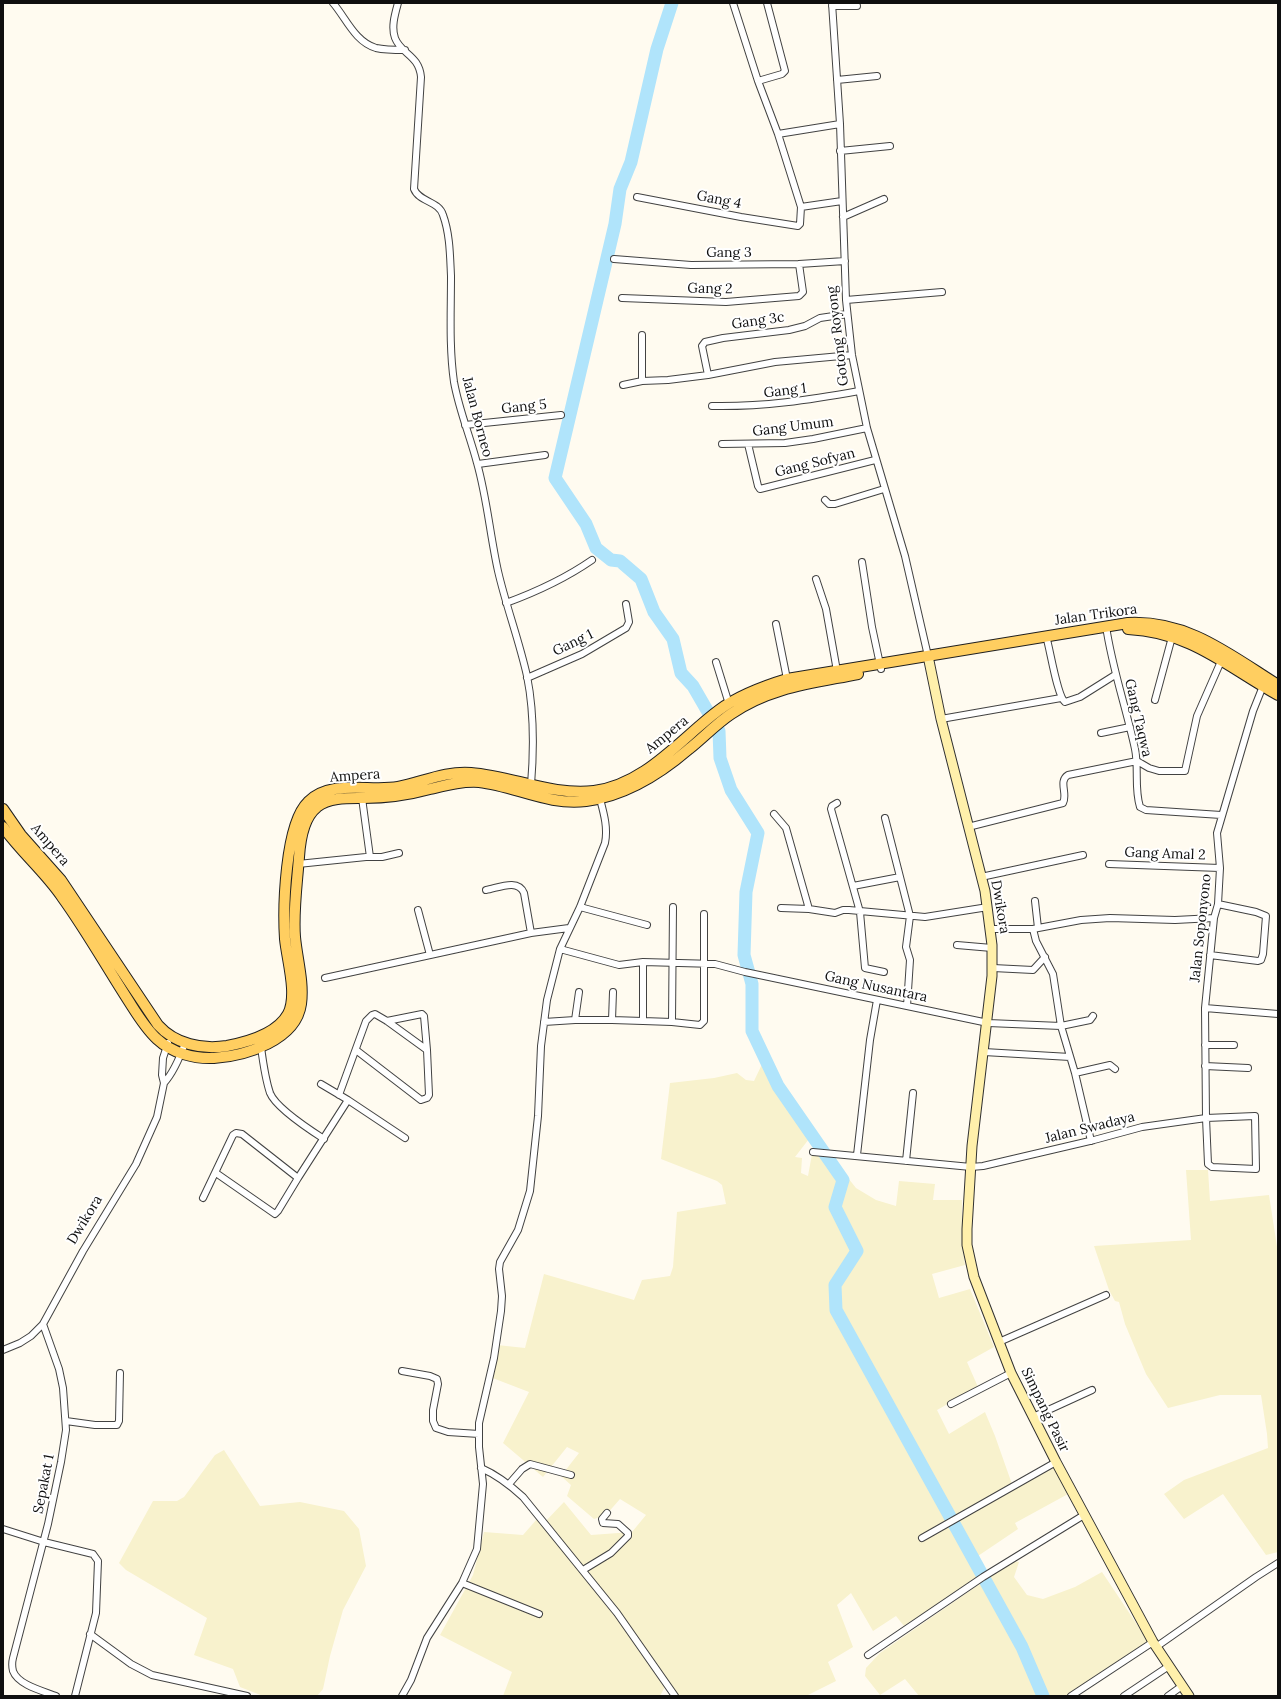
<!DOCTYPE html>
<html>
<head>
<meta charset="utf-8">
<style>
  body { margin:0 }
  #map { position:relative; width:1281px; height:1699px; overflow:hidden; background:#fffbf0; font-family:Lora,serif }
  canvas { display:block }
  .frame { position:absolute; inset:0; border:4px solid #0f0f0f; pointer-events:none }
</style>
</head>
<body>
<div id="map">
<canvas width="1281" height="1699"></canvas>
<div class="frame"></div>
</div>
<script>
const c = document.querySelector('canvas').getContext('2d');
c.lineJoin = 'round';
function paint(path, color) { c.fillStyle = color; c.fill(path, 'evenodd'); }
function strokePath(path, color, width, dash) { c.strokeStyle = color; c.lineWidth = width; c.lineCap = dash ? 'butt' : 'round'; c.setLineDash(dash || []); c.stroke(path); }
function drawText(font, color, halo, rows, align = 'center') {
  c.font = font + ' Lora,serif'; c.lineWidth = 4; c.setLineDash([]); c.textBaseline = 'middle'; c.strokeStyle = halo; c.fillStyle = color; for (const [text, x, y, turn = 0] of rows) {
    c.save(); c.translate(x, y); c.rotate((+turn || 0) * Math.PI / 180); c.textAlign = isNaN(turn) ? turn : align; if (halo) c.strokeText(text, 0, 0); c.fillText(text, 0, 0); c.restore();
  }
}
const farmland = new Path2D(`
  M765,1058L812,1135L795,1157L802,1158L801,1173L808,1176L812,1154H829L856,1188L876,1200L896,1206L899,1181L935,1184L933,1200H962V1243L965,1265L932,1274L939,1298L970,1289L994,1347L967,1362L978,1387L937,1410L949,1434L985,1412L995,1436L1013,1487L1053,1466L1068,1494L1015,1523L1018,1529L975,1558L984,1574L904,1626L896,1616L873,1631L851,1593L837,1605L853,1647L828,1662L836,1681L806,1696H673L666,1685L660,1696H503L512,1672L440,1635L473,1575L484,1532L523,1535L537,1519L543,1524L564,1502L591,1535L632,1532L646,1515L620,1499L606,1515L594,1519L567,1496L571,1485L561,1476L579,1453L567,1447L543,1477L503,1443L529,1392L490,1377L497,1345L525,1348L544,1274L634,1300L642,1280L670,1276L673,1267L677,1212L726,1204L722,1185L717,1181L661,1159L670,1083L714,1078L737,1073L746,1080L754,1081Z
  M1186,1170H1208L1210,1201L1269,1195L1278,1253V1552L1266,1555L1223,1494L1184,1519L1164,1494L1184,1480L1268,1448L1267,1434L1261,1395H1220L1168,1408L1146,1374L1125,1324L1119,1302L1115,1301L1109,1290L1094,1246L1191,1240Z
  M224,1450L260,1506L300,1502L344,1511L359,1529L366,1566L343,1610L330,1656L323,1689L317,1696H263L240,1687L233,1669L194,1655L207,1618L126,1570L119,1563L153,1501H177L184,1497L215,1455Z
  M1013,1561L1019,1562L1014,1577L1027,1595L1043,1599L1075,1587L1102,1572L1148,1641L1076,1696H919L905,1679L880,1695L865,1676L866,1668L880,1653Z`);
const river = new Path2D(`
  M672,3L657,49L631,162L620,189L615,224L555,478L586,524L596,548L611,560L620,561L641,579L654,612L673,639L681,673L693,686L719,731L720,758L731,790L758,833L746,892L744,955L752,984V1031L778,1086L843,1180L835,1207L857,1251L835,1285L836,1310L1022,1647L1043,1696`);
const street = new Path2D(`
  M333,3C346,18 355,42 376,48C385,50 396,50 405,50
  M398,3C395,14 391,27 395,38C401,54 419,55 421,77L414,189C419,202 439,201 443,215C450,234 450,256 451,276C451,312 449,347 454,382C459,410 470,436 477,463C487,498 490,535 498,571C506,606 519,640 527,676C534,711 534,749 531,785
  M832,3L840,124L846,300L852,355L867,428L905,556L928,656
  M832,6H857
  M837,80L877,76
  M758,81L782,74L785,71L767,3
  M778,134L840,124
  M840,151L890,146
  M637,197L741,217L798,226L800,224L801,207L778,134L758,81L733,3
  M801,207L842,201
  M843,217L884,199
  M614,259L691,265L799,264L845,261
  M622,298L726,302L799,296L803,292L799,264
  M846,300L942,292
  M642,335V381
  M708,375L702,346L705,342L723,338L789,330L805,326L820,318L847,314
  M623,385L642,381L668,380L708,375L775,362L852,355
  M712,406C763,407 809,400 859,391
  M465,425L561,415
  M722,444L785,443L813,439L867,428
  M748,444L758,486L760,489L875,460
  M478,464L545,455
  M825,500L829,504H835L884,489
  M862,562L872,627L881,669
  M816,579L826,609L837,671
  M506,603C536,592 566,578 592,560
  M776,624L787,679
  M1106,626C1112,668 1126,707 1135,749C1139,768 1134,788 1140,807L1146,810L1221,815
  M1046,636C1050,648 1057,696 1065,702L1080,697L1115,675
  M716,662L729,704
  M527,678L582,654L626,628L629,622L626,604
  M1155,700L1172,637
  M941,719L1061,698
  M1101,733L1130,727
  M362,798L370,857
  M837,803L832,806L831,809L860,912L865,968L884,972
  M774,814L786,828L809,909
  M885,818L910,916L906,947L910,960L907,1006
  M968,827L1063,803C1068,794 1058,781 1068,775L1137,761L1149,768L1159,771H1185L1197,716L1222,659
  M298,864L366,857H382L399,853
  M1109,864L1220,868
  M981,877L1083,855
  M853,886L900,877
  M486,890C498,888 518,878 524,893L531,933
  M1035,901L1038,928
  M580,907L647,925
  M673,907L672,1022L700,1025L704,1021V914
  M781,908L809,909L835,913L843,910H849L925,917L988,907
  M418,910L430,955
  M991,929H1033L1081,920L1110,918L1175,920L1214,918
  M1033,929L1036,941L1053,974L1061,1026L1075,1073L1091,1141
  M957,945L992,948
  M560,949L619,965L643,962L715,964L745,972L988,1023L1061,1026L1090,1020L1093,1016
  M1210,955L1258,961L1261,960L1263,954L1266,916L1256,912L1218,904
  M643,962V1021L672,1022
  M993,968L1033,970L1045,957
  M325,978L531,933L569,928
  M613,992L612,1020L643,1021
  M1205,1008L1278,1014
  M575,1020L579,992
  M387,1021L422,1014L424,1016L427,1050
  M544,1022L575,1020H612
  M1205,1045H1234
  M261,1047C263,1062 265,1078 270,1093C276,1108 310,1130 324,1139
  M984,1052L1070,1057
  M1205,1066L1248,1068
  M1075,1073L1110,1065L1115,1069
  M164,1083C174,1072 180,1057 185,1043
  M321,1084L348,1100
  M339,1095L366,1021L372,1015L375,1014L387,1021L427,1050L429,1095L427,1098L421,1100L356,1050
  M1255,1116L1256,1169L1212,1167L1208,1164L1206,1118Z
  M813,1152L971,1167L983,1166L1094,1140L1142,1127L1206,1118L1205,1008L1214,918L1218,904L1220,868L1217,833L1253,711L1263,686
  M857,1155L870,1040L877,1000
  M906,1161L913,1093
  M216,1173L275,1214L278,1211L298,1178L348,1100L405,1138
  M203,1198L233,1135L236,1133L242,1134L298,1178
  M43,1324L59,1369L63,1388L66,1430L61,1462L48,1524L13,1658C12,1662 12,1667 13,1671C18,1685 43,1691 56,1696
  M999,1342L1106,1295
  M3,1350L20,1343L31,1336L43,1324L83,1251L136,1164L157,1117L164,1083L162,1075L163,1058L168,1043
  M402,1371L430,1376L437,1379L438,1384L433,1410V1421L436,1428L448,1432L479,1434
  M951,1404L1011,1373
  M1033,1417L1092,1390
  M66,1421L95,1425H117L119,1421L120,1373
  M481,1468C497,1475 510,1485 523,1497L617,1613L675,1696
  M509,1484L522,1469L530,1464L571,1475
  M3,1529L44,1542L93,1554L98,1561L96,1613L75,1696
  M922,1538L1056,1462
  M583,1570L611,1553L628,1536V1533L618,1524L603,1523L602,1519L607,1513
  M462,1583L539,1614
  M90,1634L131,1664L152,1675L247,1696
  M1156,1647L1256,1577L1278,1563
  M868,1655L983,1577L1084,1515
  M402,1696L411,1680L427,1638L462,1583L477,1549L483,1484L479,1447V1423L494,1358L501,1311L502,1296L499,1269L500,1262L518,1230L530,1191L538,1116L541,1046L547,1000L560,949L580,907L605,843C608,828 604,814 600,799
  M1071,1696L1153,1642
  M1124,1696L1169,1666
  M1168,1696L1182,1686`);
const secondary = new Path2D(`
  M928,656L941,719L985,891L992,945V976L972,1146L967,1229V1245L974,1277L1011,1373L1056,1462L1153,1642L1189,1696`);
const primary = new Path2D(`
  M1128,629C1191,632 1226,666 1278,695
  M3,809L21,835L61,880L158,1025C175,1044 202,1050 227,1046C248,1042 277,1034 288,1014C298,995 287,960 285,939C283,908 285,824 308,802C330,779 370,792 398,787C423,782 445,771 471,773C512,776 552,796 594,791C646,784 680,739 719,710C739,695 764,686 787,679L1128,623C1188,620 1230,655 1278,685
  M3,827C21,852 45,872 62,897C86,930 106,966 128,1000C137,1014 145,1028 157,1039C172,1053 194,1059 214,1058C246,1056 296,1040 301,1004C304,982 297,959 295,937C293,911 297,884 299,857C300,841 303,818 317,807C329,797 349,798 364,798C387,798 408,795 430,789C447,785 462,781 479,782C515,786 549,806 586,801C625,796 660,774 689,749C703,738 716,724 731,714C770,687 813,683 858,674`);
const streetNames = [
  ["Gang 4",719,200,11],
  ["Gang 3",729,253],
  ["Gang 2",710,289,1],
  ["Gang 3c",758,321,-8],
  ["Gotong Royong",838,336,-97],
  ["Gang 1",785,391,-7],
  ["Gang 5",524,407,-6],
  ["Jalan Borneo",477,417,75],
  ["Gang Umum",793,427,-7],
  ["Gang Sofyan",815,463,-14],
  ["Jalan Trikora",1096,615,-8],
  ["Gang 1",573,643,-26],
  ["Gang Taqwa",1138,718,77],
  ["Ampera",667,735,-39],
  ["Ampera",355,776,-4],
  ["Ampera",50,845,49],
  ["Gang Amal 2",1165,854,2],
  ["Dwikora",1000,907,80],
  ["Jalan Soponyono",1201,928,-84],
  ["Gang Nusantara",876,987,12],
  ["Jalan Swadaya",1090,1128,-14],
  ["Dwikora",85,1220,-59],
  ["Simpang Pasir",1045,1410,64],
  ["Sepakat 1",44,1484,-79]
];
paint(farmland, '#f8f2cd');
strokePath(river, '#b0e4fb', 13);
strokePath(street, '#424242', 8);
strokePath(secondary, '#313131', 11);
strokePath(primary, '#202020', 12);
strokePath(street, '#fff', 6);
strokePath(secondary, '#fff0ab', 9);
strokePath(primary, '#ffce60', 10);
drawText('14px', '#0f0f0f', '#fff', streetNames);
</script>
</body>
</html>
